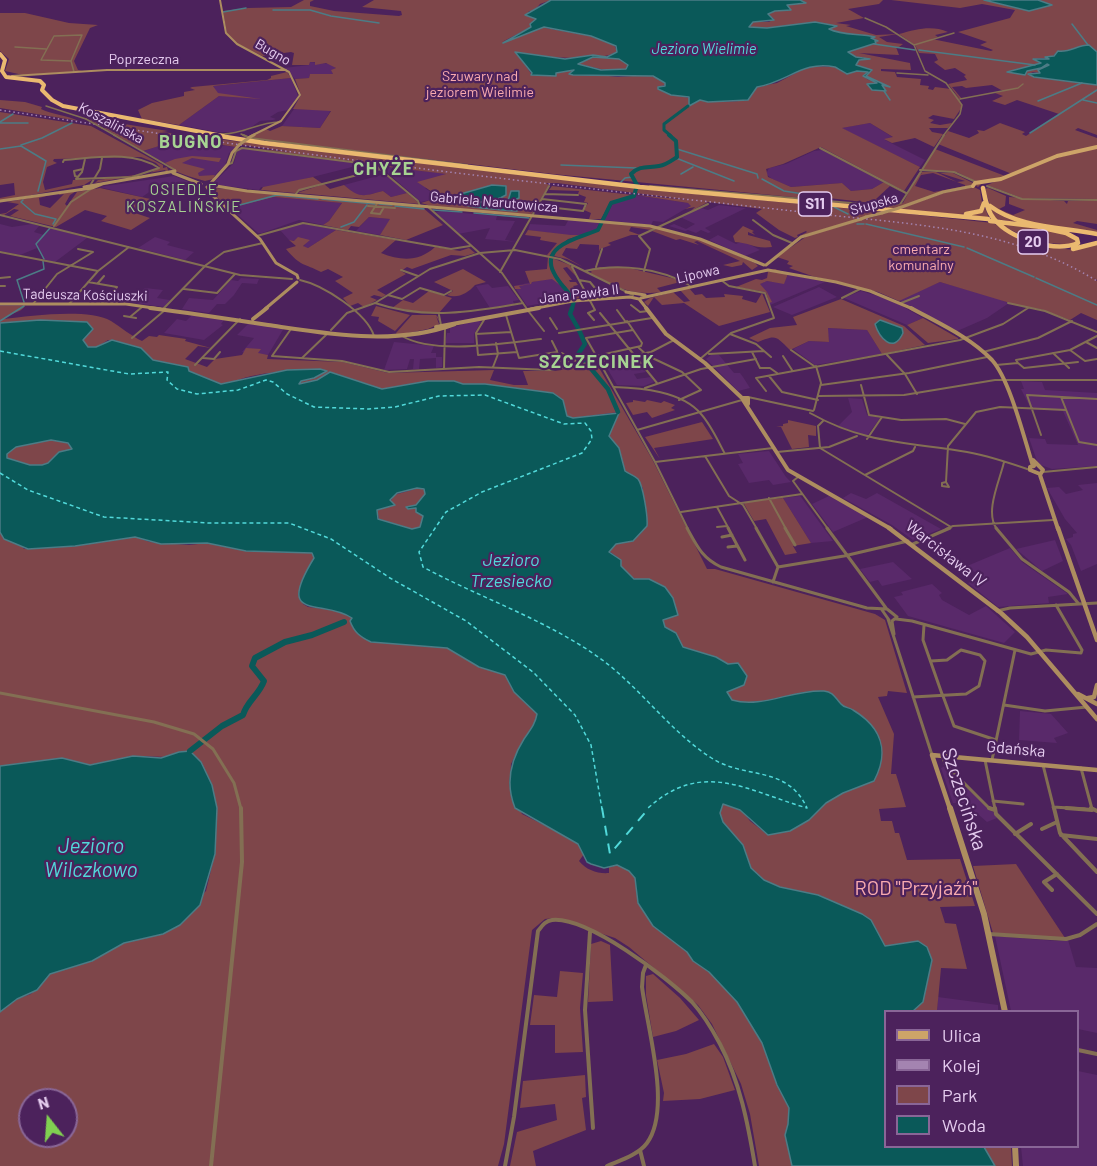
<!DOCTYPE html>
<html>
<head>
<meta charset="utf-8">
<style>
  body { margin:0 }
  #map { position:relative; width:1097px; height:1166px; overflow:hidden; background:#4c225c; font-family:Barlow,sans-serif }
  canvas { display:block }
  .legend { position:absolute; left:884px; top:1010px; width:195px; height:138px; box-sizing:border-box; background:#4c225c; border:2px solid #896697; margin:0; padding:8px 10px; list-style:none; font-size:18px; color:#e5ccef }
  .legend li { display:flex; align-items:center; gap:12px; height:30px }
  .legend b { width:30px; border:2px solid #896697 }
  .north { position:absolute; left:18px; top:1088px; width:60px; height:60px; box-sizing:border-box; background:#4c225c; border:2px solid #896697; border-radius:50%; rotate:343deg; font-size:16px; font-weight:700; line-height:24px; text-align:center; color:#e5ccef }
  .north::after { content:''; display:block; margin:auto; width:21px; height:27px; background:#80d051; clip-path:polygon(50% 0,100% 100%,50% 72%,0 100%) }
</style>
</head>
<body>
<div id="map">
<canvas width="1097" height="1166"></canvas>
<ul class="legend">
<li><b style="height:8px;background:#cda468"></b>Ulica</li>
<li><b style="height:8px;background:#a484b1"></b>Kolej</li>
<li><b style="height:16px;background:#7e464a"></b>Park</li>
<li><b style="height:16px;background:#0a5959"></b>Woda</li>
</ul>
<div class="north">N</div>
</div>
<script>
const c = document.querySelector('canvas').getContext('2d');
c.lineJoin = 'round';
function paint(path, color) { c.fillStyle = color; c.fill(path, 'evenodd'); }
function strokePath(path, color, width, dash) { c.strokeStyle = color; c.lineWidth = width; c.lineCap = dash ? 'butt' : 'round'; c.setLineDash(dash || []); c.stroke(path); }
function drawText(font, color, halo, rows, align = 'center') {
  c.font = font + ' Barlow,sans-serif'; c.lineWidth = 4.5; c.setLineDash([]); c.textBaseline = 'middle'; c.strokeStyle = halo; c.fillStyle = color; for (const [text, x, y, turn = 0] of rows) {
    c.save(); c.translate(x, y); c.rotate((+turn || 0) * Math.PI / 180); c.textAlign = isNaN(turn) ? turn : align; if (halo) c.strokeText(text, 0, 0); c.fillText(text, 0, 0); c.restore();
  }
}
const built = new Path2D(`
  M310,62L331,64L336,68L332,70L333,74H310L309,78L295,79L284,68L309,65Z
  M291,78L298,96L288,110L278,112L270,117L276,119L273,120L260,121L244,132H217L179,125L219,96L213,86Z
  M294,109L331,110L320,128L282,126Z
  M870,123L894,138L885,140L925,160L920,167L841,128Z
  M182,139L187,141L236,147L229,153L225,165L210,180L174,168L143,151Z
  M241,148L364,164L269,188L261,187L259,190L218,185L214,182L234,163L237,152Z
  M822,150L884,182L872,189L851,191L842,183L791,187L772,179L766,174L769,168L786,164L814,151Z
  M388,167L447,174L425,188L440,198L421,202L382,168Z
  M385,174L407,193L391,197L383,191L364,196L356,195L344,185Z
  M174,176L194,184L203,193L158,186L142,197L99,187Z
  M636,195L688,203L692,205L663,222L653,221L651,225L604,220L613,203Z
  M274,197L342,203L329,221L323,225L299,220L262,233H258L230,208Z
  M719,205L746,208L705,228L711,232L708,233L701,230L696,233L688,230L685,231L669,226L674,224L686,229L695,224L680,217L701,208L708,210Z
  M441,211L497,216L496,220L515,221L505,240L517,242L485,239L490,228L458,234L434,213Z
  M369,217L391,219L380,235L356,231Z
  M569,219L600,222L596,230L583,235L571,236L528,230L530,224L565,226Z
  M301,223L336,230L308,248L303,247L306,243L289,240L280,230Z
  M0,224L12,227L32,224L39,226L34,232L44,235L51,228L87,238L55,262L43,259L36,243L37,248L20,255L0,251Z
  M718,235L736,244L743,241L760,250L745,256L709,240Z
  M155,237L170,242L167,245L194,252L185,260L138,248Z
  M788,274L811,279L825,282L770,305L767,293L760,291L759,284L767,281L784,283Z
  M556,277L571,298L527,306L514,286Z
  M241,278L259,279L257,284L242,283L234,295L225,304H217L209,313L182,309L189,298L213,300L231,280L238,281Z
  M940,282L997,298L1009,303L987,318L955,332L898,300Z
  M488,284L492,288L508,286L519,300L513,301L514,304L490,308L476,286Z
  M819,287L837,297L792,315L773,307Z
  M145,288L163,290L157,298L170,300L164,307L126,302L133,295L142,296L145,292L143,290Z
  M861,291L891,300L923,318L907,325L844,298Z
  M192,315L224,320L221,324L223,325L204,340L164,333L177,319L186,321Z
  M478,320L481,322L474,334V343H445L447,333H450V328Z
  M249,323L284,328L268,355L242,352L254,338L237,335Z
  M827,328L867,330L882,354L815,365L793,349L809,341L829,342Z
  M394,342L434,346L431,353H436V357H442V367L436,368V358L420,359L419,369H413L414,359H410L407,369L384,370Z
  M711,355H719L734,373H740L743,377L750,388L738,391L706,359Z
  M634,357L646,372L634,374L637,379L651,377L654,382L644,386L617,385L604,363Z
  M1021,381L1042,382L1045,390L1097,393V466L1052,469L1038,464L1029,438L1045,439L1047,444L1078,445L1063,411L1031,409L1021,389H1024Z
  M848,398L862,399L867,415L880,418L867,436L838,426L852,412Z
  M769,451L786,477L791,482L773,485L769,480L749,483L738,464L743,463L738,454Z
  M1097,483V564L1081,571L1071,545L1066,539L1073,537V534L1077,533L1065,519L1047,488L1059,487L1066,494L1083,490L1078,485Z
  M851,493L866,499L877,493L941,529L913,540L892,525L843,498Z
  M800,496L801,497L833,541L811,543L783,498Z
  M829,496L868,517L833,532L812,504Z
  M1055,540L1063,561L1042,571L1016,549Z
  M1010,548L1022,562L1068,594L1048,597L1049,603L998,607L968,583L981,577L967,566Z
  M893,562L912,579L882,586L878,580L870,582L860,569Z
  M932,584L942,593L939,595L942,600L969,615L986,606L1015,632L1004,643L908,616L894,597L903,595L901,592Z
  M1020,711L1051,714L1068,733L1054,738L1057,743L1019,740Z
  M945,766L995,814L997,818L987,822L965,803H953L941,768Z
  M995,936L1056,941L1068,940L1076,967L1097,968V1033L1078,1029V1012L1011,1011Z
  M938,997L998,1005V1011L937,1012Z
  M1078,1071L1097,1075V1166H1023L1021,1147L1078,1146Z`);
const green = new Path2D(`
  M304,0H314L310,2V6L334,11L399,16L402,15L401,11L362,7L374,0H551L540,4L534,11H529L527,16L536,19L531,27L502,42L540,27L591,36L607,41L614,45L617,51C605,63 532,57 516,52L532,75L555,76L556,73L574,70L569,75L589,74L618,77L647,75L655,77L665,83V85L658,87V89C686,100 717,104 748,100L757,87L777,83L809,66L835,67L847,74L857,71L869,72L863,76L870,81L865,76L872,71L856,65L859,60L864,59L863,57H856L847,52L876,43L870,37H874C860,33 843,36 829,29L835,26L817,22L767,28L748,27L752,22H769L774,19L768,14L775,11L790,10L787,5L805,3L800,0H883L879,4L848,9L864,18L836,23L851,25L846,26L876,35L898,34L879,37L887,42L903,44L899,47L917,50L896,47L899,55L859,53L910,63L911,70L881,69V71L895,72L897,77L921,79L920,85L929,86L928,89L933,90L935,87L951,89L959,98L962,107L954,119L933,115L928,118L934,120L930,123L940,125L952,123L948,128H929L932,132L943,134L934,147L915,138L892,143L884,139L893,137L870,123L842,128L920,167L904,191L821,147L783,164L766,169L768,177L791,187L842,183L851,191L872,189L884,182L903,193L890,186L876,199L889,205L820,197L824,200L553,174L250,138L266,129L270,131L282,126L320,128L331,111L293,109L301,95L295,79L309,78L310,74H333L331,70L336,68L326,63L315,65V62H310L309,65H292L294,53L291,52L262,56L238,44L227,33L223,11L248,8L291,7Z
  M891,0H984L1029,11L1041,6L1016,0L1046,7L1051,5L1038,0H1097V52C1085,37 1073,54 1058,51L1053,56L1046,57L1097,64L1043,58L1033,59L1052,65L1097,69L1056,66L1055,68L1064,73L1097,76L1060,73L1049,65L1038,70L1041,73L1033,72L1029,74L1034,77L1097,85V135L1078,128L1075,130L1097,138V147L1054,156L1008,176L982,183L978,187L975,185L979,183L957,172L922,170L935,149L1005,176L1012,174L938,144L948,131L969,138L979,133L977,130L984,131L1000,123L1025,132L1022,134L1026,136L1059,114L1017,100L1005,105L992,101L1003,96L995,93L1003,91L992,85L966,88L962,86L952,87L962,99H960L948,84L967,80L964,76L966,75L955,68L945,70L934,62L938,60L935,54L919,53L915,45L899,34C917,29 932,25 948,32L935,35L938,37L932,39L991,51L993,50L980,45L987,42L958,32L1010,18L1015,10L982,4L960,8Z
  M0,13H25L69,23L98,25L90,28L74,61L78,70L82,71L23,75L5,71L9,59L0,51Z
  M593,57L619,59L627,63V69L605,70L578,64Z
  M287,72L291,78L213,86L218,93L261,99L219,96L179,125L142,119L138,110L152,103L184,96V92L195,90L190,88L192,87L267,80L271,78V76Z
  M0,100L25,102L42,107L41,109C51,114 66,115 79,121L0,108Z
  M0,112L91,126L159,163L163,165V168L167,167L168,170L167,173L165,170L95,183L98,180L150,173L160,167L156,163L141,157L54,159L53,161L57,163L47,167L43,182L45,190L72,184L73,180H92L84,185L0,201V198L15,195L14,183L0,185Z
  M93,119L168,131L162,132L241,142L236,147L182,139L143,151L104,128L109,126L98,125L90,120Z
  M245,142L634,188L883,212L800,236L807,232L806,231L797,235L798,237L795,238L779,230L756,213L762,209L708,202L691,211L695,207L685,209L691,206L688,203L636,195L690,200L557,183H546L549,185L531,215L435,207L421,203L440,197L417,182L446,174L388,167L382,168L374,164L248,148L293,152L242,145ZM497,185L506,186L495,200L465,201L467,192Z
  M1097,148V199L1022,198L987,185L1048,160Z
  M192,156L221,158L219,162L225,163L192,158L182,163L205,169L198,173L199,176L215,175L213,179L205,181C191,177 177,173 168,167L170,166L165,163L175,159Z
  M920,172H936L957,182L965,181L940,173H953L973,183L972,185L945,191L893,209L641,185L887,207L903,203L919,173L922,174ZM933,173L965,185V186L934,192L915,186L921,175Z
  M313,177L323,184L295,193L261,190L263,187Z
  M324,184L330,189L344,185C360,199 364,196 383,191L391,197L407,193L420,204L297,193Z
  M552,186L633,195L610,203L601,219H589L591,213L584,210L588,203L584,202L586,197L578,194L579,191L549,190Z
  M974,187L980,190L983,208L970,213L960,214C968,215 980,214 985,208L989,218L899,209L944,193Z
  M100,188L155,200L135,213L150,218L131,230L101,221L107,216L85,210L56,227L10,216L19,210L14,209L4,215L0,214L6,213L19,204L7,202L58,193L39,198L40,205L50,208L64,194L59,195L60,193L78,190L70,195L65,204L67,206L77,192Z
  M215,188L422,207L443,225L406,240L380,235L390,219L369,217L359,227L351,226L348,230L323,225L329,221L342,203L274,197L230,208L208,190Z
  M988,188L1006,196L1005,206L999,209L1013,215L1025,210L1009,204V197L1064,201L1067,204L1068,201L1097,200V224L1077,221L1073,223L1097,230V233L995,219L990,208L999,215L990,205L985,189Z
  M890,212L993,223L1013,235L1054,248L1076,250L1097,244V280L1093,278L1097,281V320L1081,313L1070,320L1040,309L1020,306L940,282L899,301L878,292L812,276L789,268L793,266L787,264L789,261L777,257L807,236Z
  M602,222L655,228L651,230L631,227L629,231L640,235H631L608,243L611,245L600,249L599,252V245L580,244L577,249L566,248L562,255L583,267L567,259L554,256C560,237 583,238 597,231Z
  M999,223L1063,232L1077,240L1076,244C1044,245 1025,239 999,223Z
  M743,226L754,231L752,232L755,235L748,232V235L770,241L772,247C754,249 751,243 735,242L733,236Z
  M658,228L691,236L755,263L758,266L752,270L743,262L742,265L732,267L723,265L740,261L697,241L694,242L699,245L680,239L676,240L652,231Z
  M336,230L396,240L381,253C401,261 419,262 435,247L460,251L469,248L475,253L465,256L451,255L412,269L407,267L401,271L406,274L377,290L386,295L382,297L374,295L370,297L377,300L364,307L358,303L350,306L343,298L353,293L335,281L343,277L328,269L321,272C304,263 301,267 286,249L296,246L289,240L294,241L298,237L310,240L303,246L308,248Z
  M528,230L571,235H583L568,239L549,256L543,254L547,255L557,243L540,240L541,237L525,235Z
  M548,257L551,258V270L566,287L572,300L569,299L561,286L552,279L532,282L531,284L519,286L521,289H515L514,286L530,284L525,271L547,269Z
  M552,258L570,265L576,276L567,267L563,268L572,280H569L570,282H576L578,285L573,286L580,294L585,293L586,297L574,299L553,270Z
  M600,267L629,268L684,281L657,288L661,292C630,296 618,287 590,273L592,272L589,270Z
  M463,269L486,282L475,285C468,293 458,299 447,295L453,291L434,282Z
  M775,269L788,274L784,284L767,281L760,284L767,292L772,302L769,303L766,292L736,287L756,279L762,280L767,278L768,272Z
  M689,288L695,295L702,294L706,298L725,297L724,294L743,296L742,299L756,303L762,293L770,312L719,326L684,303L662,305L654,297L648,306L644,302L650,298L673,292L684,302L690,301L680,290Z
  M429,291L452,298L438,314L392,308L403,300L413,303Z
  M841,299L904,326L925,345L882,354L867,330L828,328L829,342L809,341L790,350C775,335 776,335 758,342L749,338L770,328L797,325L793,317Z
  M0,306H25C20,314 9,312 4,319C30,316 88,308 111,321C121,327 131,336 142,341L149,336L157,337L159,335L186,339L185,341L211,348L198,346L185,359L207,367L215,359L242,355L246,348L261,349L258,353L268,355L267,359L342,362L388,373L494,370L490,380L514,385H528L523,371H554L592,364L598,366L652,459L707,569H715L875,614L885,620L907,693L888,691L887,696L878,697L894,734L891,774H896L906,807L879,809L881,821H892L895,833H899L907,860L960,859L975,906L940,907L945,923L956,924L967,969L941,968L937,1011H891L895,957L822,896L780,887L764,880L751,868L743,845L733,838L716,813L726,790L750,821L768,835C795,828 800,825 821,808L801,693L776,700L725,704L727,692L744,685L728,664L720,659L674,644L639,581L629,575L620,566L617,557L609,551L616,544L633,541L647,526C648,511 642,502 643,488L625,471L619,448L609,436L619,412L573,418L567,416L563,400L553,393L485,384H463L454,381H428L382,389L330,372L317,380L299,384L301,381L314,378L327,371L321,369C298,370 244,372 227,386L185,375L183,366L153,360L144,351L114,340H108L97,347L98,351L19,324L0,323Z
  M376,306L410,315L395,331L378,321L379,317L371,316Z
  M412,315H436L438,317L440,323L436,316L439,324L428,329L397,335L396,333Z
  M923,318L958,338V339L928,343L907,325Z
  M633,400L645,402L647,400L661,403L664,401L675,405L671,408L675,410L652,418L647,412L633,415L626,403L633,402Z
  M788,420L816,426V436L808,435L809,447L792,449L781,427H776L783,426V424L788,423Z
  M702,422L713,439L654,448L660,459L645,437Z
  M51,439L67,443L72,449L61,452L48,463L42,465H30L7,458V454L16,447Z
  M419,488L425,490V494L416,505L410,508H416L423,516L420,527L412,529L379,519L377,510L389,505L394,495Z
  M783,498L811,543L793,546L797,553L785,555L766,519L754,521L744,504L746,502Z
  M0,515L24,549H28L75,546L135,537L150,542L189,545L207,543L246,551L312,553L314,558L304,577L299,594L303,604L308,607L334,610L421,644L447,648L479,667L505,675L514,692L537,714L533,728L522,742L511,764L510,788L522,814L570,838L581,847L584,854L579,861C586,870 598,874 609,873V867L617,865L629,871L635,878L639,903L653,926L687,952L693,961L709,972L732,995L751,1022L768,1054L777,1085L789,1108L788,1124L785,1135L792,1166H759L750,1114L741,1084L712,1024L698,1005L629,947L615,938L554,918L545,919L532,930L504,1144L498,1166H0V1012L17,999L31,994L50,974L92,961L124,943L163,934L206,891L215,853L212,785L201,762L179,752L169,757L133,756L90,765L62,758L0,766ZM30,1100H66V1136H30Z
  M1016,864L1065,938L993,933L973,866Z
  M601,941L610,945L613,1001L588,1002L591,944Z
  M560,971L583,973L580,1008L583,1052L555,1053V1025H530L534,995L557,997Z
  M653,974L680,998L699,1020L676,1031L653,1037L646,995V976Z
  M714,1044L723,1057L735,1090L700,1099L663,1101L664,1093L657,1060L686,1054Z
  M585,1075L586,1097L582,1098L586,1130L533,1151L536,1166H510L517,1132L557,1120L555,1104L520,1108L523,1081Z
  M984,1147H1011L1012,1166H995Z`);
const water = new Path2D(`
  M551,0H800L806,3L787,5L791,10L775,11L768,14L774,20L753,22L749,27L767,28L815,22L837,26L829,29C843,36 860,33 875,37L871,38L878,41H875L876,43L848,52L856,57L870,59L859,60L856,65L872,70L866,76L890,87L882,85L886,91L872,90L867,84L877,83L863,76L868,72L857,71L847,74C843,72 837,68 835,67C803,60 788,82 757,87L748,100L708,102L700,100L689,106V97L671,95L658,89V87L665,86V83L653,76L573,75L569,74L574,70L556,73V76L531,75L532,73L515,52L565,59L593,55L607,57L617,52L616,46L591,36L544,27L503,43L531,27L530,24L536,19L525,15ZM593,57L619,59L628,65L626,69L601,70L578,64Z
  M984,0H1038L1052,5L1029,11Z
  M1089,45L1097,52V85L1034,77L1028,74L1040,73L1038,70L1049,65L1047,64L1041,68L1027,71L1025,75L1007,72L1041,63L1033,59H1049L1045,57L1054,56L1058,51C1070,53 1077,45 1089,45Z
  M492,185L506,186V195C493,203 476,202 462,201L457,195Z
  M511,191H519V198L514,200L518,201L502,206L517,204V211C510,211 470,207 466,205L469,203L508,201Z
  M40,320L87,322L93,329L83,340L88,347H96L112,340L141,348L153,360L188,367L189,371L221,384L287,370L320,369L327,371L314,378L301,381L299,384L317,380L330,372L382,389L428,381H454L463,384H485L553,393L563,400L567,416L573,418L619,413L609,436L619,448L625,471C629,474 634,475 638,479C643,485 648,517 647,526L633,541L616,544L609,552L621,560V566L634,579H649L665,587L673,598L678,615L663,620L665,627L676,633L683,647L716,657L728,664L738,663L747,676L744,685L727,692L732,700C762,709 793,689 824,691C834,692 835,698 841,704C844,708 849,707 853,710C881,727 890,751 874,781L843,793L826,803L809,820L790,831L768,835L740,810L723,804L720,813L723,822L743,845L751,868L764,880L780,887L818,895L862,914L871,920L885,946L918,941L927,947L932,960L923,1002L913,1011L886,1012V1146L984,1147L995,1166H792L785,1135L788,1124L789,1108L777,1085L762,1043L737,1002L709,972L693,961L687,952L653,926L638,903L635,878L629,871L617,865L604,868L591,864L587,862L578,844L515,808C505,783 510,761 524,739C530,730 535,725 537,714L514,692L505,675L479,667L447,648L371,642C360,637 354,632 350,621L352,618C322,598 274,623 314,558L312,553L246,551L207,543L161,544L135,537L75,546L28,549L4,539L0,532V323ZM51,440L68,443L72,449L59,452L48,463L42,465H30L7,458V454L16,447ZM417,488L424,489L425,494L416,505L406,507L408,509L416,508V512L423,516L420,527L412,529L378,519L377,510L395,505L390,500L397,493Z
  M880,320L902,328L903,333C893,355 879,337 875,324Z
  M190,751L201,762L212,785L217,808L215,854L200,905L180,925L163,934L124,943L92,961L50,974L37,990L17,999L0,1012V766L62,758L90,765L133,756L161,758L179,752Z`);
const stream = new Path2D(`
  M273,10H310L331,16L379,23
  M223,12L246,8
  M1072,24L1088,45
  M874,44L915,50
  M919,50L1035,65
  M884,91L890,100
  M1083,100L1097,103
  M1038,101L1082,83
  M0,122L13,114
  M0,123H28
  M1030,133L1097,90
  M21,145L42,138L72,123
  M0,149L21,146L46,161L38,191
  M677,149L757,174L758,178
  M676,158L734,181
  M561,165L636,168
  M681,174L693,167
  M762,179L784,191L816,196L829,201
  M621,182L625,178L632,177
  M322,199L375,204
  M23,200L21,202L35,214L56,219L53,224
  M379,204L392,205
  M236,206L277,195L318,199
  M395,206L424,209
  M834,207L848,214
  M433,210L462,212
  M474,213L529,218
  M857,224H864
  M866,224L964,247
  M341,227L354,222L367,205
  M967,248L1034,277
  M44,259L36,244L50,228
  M1036,278L1097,305
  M24,302L17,280L44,269L43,261
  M0,321L24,306`);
const riverFar3 = new Path2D(`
  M671,136L664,130V124L688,106`);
const riverFar2 = new Path2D(`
  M572,309L574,301C569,291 559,284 554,273C539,245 580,238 598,230L611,203L634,196L637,185L631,174C640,165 648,168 659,166C666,165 671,161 677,157L676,141L669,135`);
const riverFar1 = new Path2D(`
  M572,308L570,314L578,328
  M579,330L585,344L576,357L584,362
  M588,365L608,389L618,412`);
const river = new Path2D(`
  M190,751L222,726L243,715C247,701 259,695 264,681L252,666L255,658L285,642L312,635L344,622`);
const ferryFar1 = new Path2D(`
  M0,351L129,374L168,372L167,380L177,389L197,394L238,390L266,380L273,382L287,394L314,407L369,409L395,407L439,396L485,395L564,424L585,423L591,431L592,439L582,453L482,492L446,512L419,552L423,567C479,597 541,618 594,654C637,683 667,729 710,757C743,780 787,764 807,808C747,791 702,758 647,809
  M0,473L28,490L104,517L209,523H289L331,539L390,578L466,621L533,672L575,715L591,745L602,809`);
const ferry = new Path2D(`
  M602,808L610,854L649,808`);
const streetFar3 = new Path2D(`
  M865,18L886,27L914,45L925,71L946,83L962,105L960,114L943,136
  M82,35L71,61L41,60L54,36Z
  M914,45L954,33
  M15,47L46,49
  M71,61L74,72
  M897,73L928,75
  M960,99L1018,88L1023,84
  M46,106L86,119
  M102,128L116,136
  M221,134C242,135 258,122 279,122
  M241,134L246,136`);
const streetFar2 = new Path2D(`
  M114,135L175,170
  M243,135L250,138L467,165
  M820,148L906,193
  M63,162L64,160C95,158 132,150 159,168L132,177L76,179L82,172L85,159
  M229,164L232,163L236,151L242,148L375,165L418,201L420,206
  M920,170L954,172L976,182
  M78,177L75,176L74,171L83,169
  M91,184L100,169L102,158
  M650,186L887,206L901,203L944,135
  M987,186L1022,199L1097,200
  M545,194L578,195
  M295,195L299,190L381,169
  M378,202L371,213L380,214L384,207
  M368,206L395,208
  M427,206L502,273L527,309
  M538,206L583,211L586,204L542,199
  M0,215L240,275L292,279
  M753,220L773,235L792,243
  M54,226L71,202L91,189
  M257,236L303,223L451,249L470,246
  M0,252L98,271
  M574,266L572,267L595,310L588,313L594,320
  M596,267L602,249
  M401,270L418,276
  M585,271C619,263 661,268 691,286
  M644,271L650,249L639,236L708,204
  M500,272L549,186
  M0,278L10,277
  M300,280C323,285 367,313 374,336
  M579,280L590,282L599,293L588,295
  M88,282L117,287L102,303
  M98,283L104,276
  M0,286H5
  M184,289L217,293L235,274
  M388,295L402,299L420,288L444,295L451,291
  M842,298L860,289
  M375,303C425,320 472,312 523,303
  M901,303L919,296
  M1008,303L1045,311L1097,332
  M33,304L57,274L93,252L78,249
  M69,304L98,271L129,247
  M631,305L640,312L648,311
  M164,308L206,265L224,252L263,243
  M617,310L625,321
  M529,312L544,331
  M600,313L657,383
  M439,315L441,325
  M506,315L519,358L557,352L563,364L575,360
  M124,316L136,318
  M130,317L142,307
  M550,318L557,329
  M484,320L476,333L478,355L517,352
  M291,329L272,356L342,361L389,372L479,367L550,370L593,362
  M331,330L347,313L375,303L430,269L480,253L515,250L560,259L633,295
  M559,333L652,318
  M476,334L511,332
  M730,334L756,344L771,357
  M402,336C434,355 504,343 541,339
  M132,338L165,310
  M552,341L557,351
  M1086,342L1097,348
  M639,348L648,356L682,372L701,390L679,400
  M791,350L814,366
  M1070,350L1085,361L1097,359
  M752,352L760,368H770L777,373
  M983,352L1038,338L1072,321
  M562,353L581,364
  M1053,353L1069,368
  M709,354L764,351
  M887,355L905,374L917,394
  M596,356L641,346L642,343L627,321
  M783,356L792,370
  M203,358L214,359L220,352
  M302,358L327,334
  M598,359L586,338L633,330
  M700,359L731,333L774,318L765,293L729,286L721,280
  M602,361L651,352L674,340
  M600,363L655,462L688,529
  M1018,363L1016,360L1070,350L1097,336
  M1018,363L1024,368L1078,362
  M195,365L240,319
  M996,365L1018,363
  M493,367L498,354L496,343
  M444,369L445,328
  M769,376L782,392L818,400
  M821,385L909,373L987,357
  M861,385L869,415L901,420L946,419L965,424
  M614,387C641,388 682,391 701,414C711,425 718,441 725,454
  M645,388L701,369L756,359
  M766,391L756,378L960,340L1003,324L1028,308
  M819,396L904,395L995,380H1097
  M748,397L813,411
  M1061,397L1079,442L1097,445
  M814,410L821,383L816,366
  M810,413C865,444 908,442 967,452C989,456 1010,463 1030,470
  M637,430L742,400
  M1041,435L1027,395L1097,399
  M867,439L882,417
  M820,448L951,527
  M820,448L818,426L823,421
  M777,452L829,447L857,436
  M705,456L729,496L743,505L757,529
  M655,462L773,448
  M1043,472L1097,467
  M865,475L913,451L915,447
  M798,477L793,481L828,529
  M946,482L949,487L942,486V483Z
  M946,482L948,446L976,412L1000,407L1066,410
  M769,498L786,529
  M717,507L729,529
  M681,512L802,494
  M717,527L727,526
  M946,529L953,526L1053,520
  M997,529C984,513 1000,480 1004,462`);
const streetFar1 = new Path2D(`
  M687,528C697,546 702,558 721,567L867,608L887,609L897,617L892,621L894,634
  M728,528L745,560
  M756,528L778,567L773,582
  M785,528L795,545
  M827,528L886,608
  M996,528L1022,559L1069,592L1078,603
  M722,537L732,535
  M913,544L950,528
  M728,547L737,546
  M778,567L844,556L908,541
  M882,610L889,620
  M997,611L1010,608L1097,603
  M888,619L932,755
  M896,619L912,621L1031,654L1046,650L1081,653L1082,650L1056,605
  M924,625L923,640L942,694
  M0,693L154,722L194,734L213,749L234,783L241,809
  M943,696L954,726L996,740
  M913,697L966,694L979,686L985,661L980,655L961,650L947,660L931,661
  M1004,705L1045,711L1087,707
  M943,757L945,764L989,808L993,809
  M985,760L995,809
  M992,760L1015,650
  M1043,765L1054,809
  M1081,768L1092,809
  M993,801L1023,804
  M1053,807L1085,809`);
const street = new Path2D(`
  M989,808L995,810
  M995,808L996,814L1097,914
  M1054,808L1060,833L1097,872
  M1066,808L1092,810
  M1091,808L1097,811
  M1042,829L1057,822
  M1015,834L1031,824
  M1061,835L1097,839
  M1052,890L1044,882L1057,874
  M590,932L585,1010L593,1128
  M989,934L1066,939L1080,935L1097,924
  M1078,1050L1097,1054
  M640,1150L644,1166
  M211,1166L242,862L241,808
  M505,1166L514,1117L538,931C542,926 545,921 552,920C587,916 667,977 692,1002C703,1014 712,1029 720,1044C740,1082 748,1124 755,1166
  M607,1166C621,1160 638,1155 647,1143C672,1109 647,1027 642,987L643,973L646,965`);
const secondaryFar4 = new Path2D(`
  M220,0L226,33L237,44L289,72L300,95L281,121L251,136
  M12,76L107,70H286`);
const secondaryFar3 = new Path2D(`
  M250,137L254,135
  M173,173L201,184
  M210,184L228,164L232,153L239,145
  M210,185L247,191L650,226L700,239L764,265
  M84,187L175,171
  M207,187L212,195L260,239L276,263L297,275L298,278
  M0,201L92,188L102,184
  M899,208L943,192L973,186
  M866,217L882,213
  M766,265L801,237L861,219
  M626,292L645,295
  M641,298L768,270L836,282L870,291L913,309
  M639,299L647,309
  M0,304H126L160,309
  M265,309L297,282
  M531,309L573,301L630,297L639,299`);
const secondaryFar2 = new Path2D(`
  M150,308C189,313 229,319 268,325C330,334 395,346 455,324
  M646,308L666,334L705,363L742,398
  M911,308C938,323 970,337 992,360C1010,380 1024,438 1033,466
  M253,319L267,308
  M436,327L539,308
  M743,400L788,470L891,529
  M747,400L742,398H748V404
  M1033,460L1043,470L1040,475L1058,529
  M1034,466L1030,467V470L1040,474`);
const secondaryFar1 = new Path2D(`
  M889,528L1001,613L1027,637L1097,719
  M1058,528L1097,640
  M1078,694L1097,704
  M1088,698L1094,697L1097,685
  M950,809L932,755L1097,770`);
const secondary = new Path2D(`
  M950,808L984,914L1005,1012
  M1015,1146L1016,1166`);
const primary = new Path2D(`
  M973,186L975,183L1001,179L1057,156L1097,147`);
const highwayFar1 = new Path2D(`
  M0,54L5,60L2,71L6,77L40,81L44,85L42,90L52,100L63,106L223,136`);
const highway = new Path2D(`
  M213,135L264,143L640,187L988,219
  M983,188C985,198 987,211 994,219C1011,239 1055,253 1078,243L1077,239L1066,233L1043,228
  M990,206C1019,228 1063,227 1097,234
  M966,214L981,211L984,203
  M999,222L1041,227
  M1073,249L1097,243`);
const rail = new Path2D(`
  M0,110C197,140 396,167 594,189C672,198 750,206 828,215C922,225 1014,230 1097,281`);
const streetBridge = new Path2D(`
  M86,119L102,128`);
const secondaryBridge = new Path2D(`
  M239,145L250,137
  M882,213L899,208
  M861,219L866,217`);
const highwayBridge = new Path2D(`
  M990,221L999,222`);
const farStreetnames = [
  ["Bugno",273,52,30],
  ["Poprzeczna",144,59],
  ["Koszalińska",111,123,28],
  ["Gabriela Narutowicza",494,202,5],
  ["Słupska",874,204,-16],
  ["Lipowa",698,274,-13],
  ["Jana Pawła II",579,294,-7],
  ["Tadeusza Kościuszki",85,295,1]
];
const farParknames = [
  ["Szuwary nad",480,76],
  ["jeziorem Wielimie",480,92],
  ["cmentarz",921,249],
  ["komunalny",921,265]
];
const farWaternames = [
  ["Jezioro Wielimie",704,49]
];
const farNeighbourhoodnames = [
  ["OSIEDLE",184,190],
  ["KOSZALIŃSKIE",184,207]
];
const shields = [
  [815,204,33],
  [1033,242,30]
];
const shieldNames = [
  ["S11",815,204],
  ["20",1033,242]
];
const streetNames = [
  ["Warcisława IV",946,554,38],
  ["Gdańska",1016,749,5]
];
const farDistrictnames = [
  ["BUGNO",191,142],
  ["CHYŻE",384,169],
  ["SZCZECINEK",597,362]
];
const waterNames = [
  ["Jezioro",511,560],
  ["Trzesiecko",511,581]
];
const nearStreetnames = [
  ["Szczecińska",964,799,72]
];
const nearParknames = [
  ["ROD \"Przyjaźń\"",916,888]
];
const nearWaternames = [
  ["Jezioro",91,846],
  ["Wilczkowo",91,870]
];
paint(built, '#59296a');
paint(green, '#7e464a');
paint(water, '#0a5959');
strokePath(water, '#4c7c86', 1.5);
strokePath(stream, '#4c7c86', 1.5);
strokePath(riverFar3, '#0a5959', 3);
strokePath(riverFar2, '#0a5959', 4);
strokePath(riverFar1, '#0a5959', 4.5);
strokePath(river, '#0a5959', 6);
strokePath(ferryFar1, '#51d9da', 1.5, [4, 3]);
strokePath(ferry, '#51d9da', 2, [10, 8]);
strokePath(streetFar3, '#836f53', 1.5);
strokePath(streetFar2, '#836f53', 2);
strokePath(streetFar1, '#836f53', 3);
strokePath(street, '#836f53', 4);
strokePath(secondaryFar4, '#ad8d5f', 2);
strokePath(secondaryFar3, '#ad8d5f', 3);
strokePath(secondaryFar2, '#ad8d5f', 4);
strokePath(secondaryFar1, '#ad8d5f', 4.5);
strokePath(secondary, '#ad8d5f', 6);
strokePath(primary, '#cda468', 4);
strokePath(highwayFar1, '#eab970', 4);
strokePath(highway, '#eab970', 4.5);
strokePath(rail, '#a484b1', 1.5, [1.5, 3]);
strokePath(streetBridge, '#836f53', 1.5);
strokePath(secondaryBridge, '#ad8d5f', 3);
strokePath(highwayBridge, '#eab970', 4.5);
drawText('14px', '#e5ccef', '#4c225c', farStreetnames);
drawText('14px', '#f9abaf', '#4c225c', farParknames);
drawText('italic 15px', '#51d9da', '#4c225c', farWaternames);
c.letterSpacing = '1.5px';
drawText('15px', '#a7d392', '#4c225c', farNeighbourhoodnames);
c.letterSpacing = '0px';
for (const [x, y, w] of shields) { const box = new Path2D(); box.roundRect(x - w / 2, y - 12, w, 24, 4.5); c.fillStyle = '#4c225c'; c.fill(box); strokePath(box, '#e5ccef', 1.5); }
drawText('bold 15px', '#e5ccef', null, shieldNames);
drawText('16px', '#e5ccef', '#4c225c', streetNames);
c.letterSpacing = '1.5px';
drawText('bold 18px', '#a7d392', '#4c225c', farDistrictnames);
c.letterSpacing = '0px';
drawText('italic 18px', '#51d9da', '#4c225c', waterNames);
drawText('20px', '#e5ccef', '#4c225c', nearStreetnames);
drawText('20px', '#f9abaf', '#4c225c', nearParknames);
drawText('italic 21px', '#51d9da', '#4c225c', nearWaternames);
</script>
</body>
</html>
